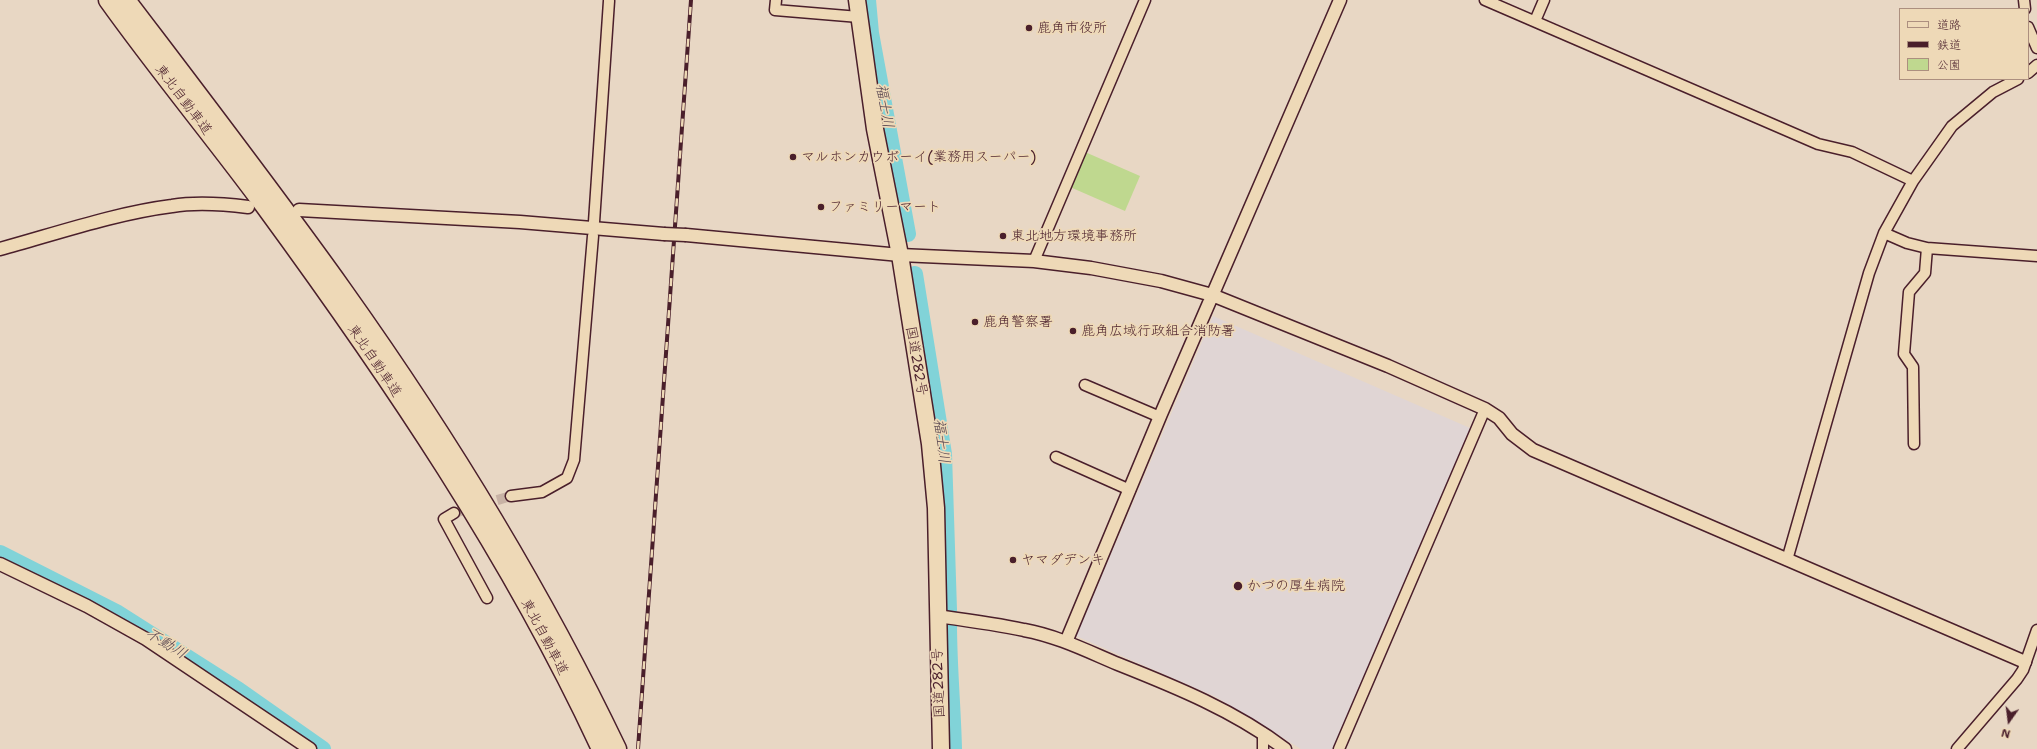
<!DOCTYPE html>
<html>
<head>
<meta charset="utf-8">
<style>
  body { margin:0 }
  #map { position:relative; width:2037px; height:749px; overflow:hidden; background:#e8d7c4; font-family:"Shantell Sans","Klee One",sans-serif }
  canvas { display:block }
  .legend { position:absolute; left:1899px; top:8px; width:130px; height:72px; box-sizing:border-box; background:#eed9b7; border:1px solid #ac8f7f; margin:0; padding:5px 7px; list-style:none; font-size:12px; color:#4a1f2b }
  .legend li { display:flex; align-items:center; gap:8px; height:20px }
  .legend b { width:20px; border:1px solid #ac8f7f }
  .north { position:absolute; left:1989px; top:701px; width:40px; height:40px; -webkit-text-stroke:3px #eed9b7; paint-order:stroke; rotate:194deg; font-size:11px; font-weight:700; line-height:16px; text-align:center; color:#4a1f2b }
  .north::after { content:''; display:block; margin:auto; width:14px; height:18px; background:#4a1f2b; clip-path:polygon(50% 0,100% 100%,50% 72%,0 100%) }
</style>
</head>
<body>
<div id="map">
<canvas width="2037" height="749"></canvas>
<ul class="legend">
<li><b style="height:5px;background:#eed9b7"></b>道路</li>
<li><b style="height:5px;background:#4a1f2b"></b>鉄道</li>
<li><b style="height:11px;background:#bfd88f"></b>公園</li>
</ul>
<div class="north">N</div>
</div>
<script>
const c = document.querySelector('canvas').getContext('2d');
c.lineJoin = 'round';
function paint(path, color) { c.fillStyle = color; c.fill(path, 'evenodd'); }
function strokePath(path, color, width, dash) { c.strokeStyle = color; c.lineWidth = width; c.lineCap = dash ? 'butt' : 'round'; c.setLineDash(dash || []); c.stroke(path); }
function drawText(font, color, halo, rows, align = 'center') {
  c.font = font + ' "Shantell Sans","Klee One",sans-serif'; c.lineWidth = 3.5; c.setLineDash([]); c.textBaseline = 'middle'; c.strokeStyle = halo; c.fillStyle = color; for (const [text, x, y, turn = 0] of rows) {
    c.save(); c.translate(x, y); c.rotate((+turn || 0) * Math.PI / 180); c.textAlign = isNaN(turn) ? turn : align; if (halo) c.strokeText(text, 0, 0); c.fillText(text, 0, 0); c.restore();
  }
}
const built = new Path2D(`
  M1213,316L1470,428L1334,749H1301L1216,697L1076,636Z`);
const green = new Path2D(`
  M1085,152L1140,176L1125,211L1070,187Z`);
const river = new Path2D(`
  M868,0L871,33L908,234
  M915,274L944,454L949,610
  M0,553L118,613L239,690L323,749
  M949,624C949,666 953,707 954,749`);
const minorTunnel = new Path2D(`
  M454,513L511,496`);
const minor = new Path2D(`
  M776,0L775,10L859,17
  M1485,0L1818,144L1852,152L1913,181
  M2024,0L2025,9
  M1535,21L1544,0
  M2028,27L2037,48
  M2028,73L2037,65
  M594,222L609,1
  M1884,233L1907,243L1927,248L2037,256
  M1034,261L1145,0
  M1085,385L1160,417
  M1914,444L1913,367L1904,354L1909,292L1925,273L1927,248
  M1056,457L1130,490
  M511,496L542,492L567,478L574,460L593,236
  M454,513L444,519L487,598
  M1787,560L1869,273L1884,233L1913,181L1952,126L1993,92L2018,79
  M1263,733V749
  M1339,749L1485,409
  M1957,749L2017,679L2023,670L2037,630`);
const tertiary = new Path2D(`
  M299,210L520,222L664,234
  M686,235L900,255L1034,261L1091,268L1161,281L1212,295L1388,366L1485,409L1499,418L1512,434L1533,450L2025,662
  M0,249C55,234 116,213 172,206C196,202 224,204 248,207
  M0,564L87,606L146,639L310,749
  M937,616C966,620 996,624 1024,630C1057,636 1087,651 1118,664C1176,687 1235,711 1285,749
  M1066,642L1161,414L1340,0`);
const trunk = new Path2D(`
  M857,0L875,129L900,255L930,444L936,508L941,749`);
const motorway = new Path2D(`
  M108,0C158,70 213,136 264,205C390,377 511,555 601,749
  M126,0C199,96 272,191 342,289C446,435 540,588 617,749`);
const rail = new Path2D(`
  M638,749L691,0`);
const tertiaryBridge = new Path2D(`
  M664,234L686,235`);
const markers = [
  [1029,28,4,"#4a1f2b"],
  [793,157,4,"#4a1f2b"],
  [821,207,4,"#4a1f2b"],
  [1003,236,4,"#4a1f2b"],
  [975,322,4,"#4a1f2b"],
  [1073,331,4,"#4a1f2b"],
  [1013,560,4,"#4a1f2b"],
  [1238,586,5,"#4a1f2b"]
];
const poiNames = [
  ["鹿角市役所",1037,28],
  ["マルホンカウボーイ(業務用スーパー)",801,157],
  ["ファミリーマート",829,207],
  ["東北地方環境事務所",1011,236],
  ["鹿角警察署",983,322],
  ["鹿角広域行政組合消防署",1081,331],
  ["ヤマダデンキ",1021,560],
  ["かづの厚生病院",1247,586]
];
const streetNames = [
  ["東北自動車道",183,100,53],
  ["東北自動車道",374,361,56],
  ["国道282号",916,361,80],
  ["東北自動車道",544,637,62],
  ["国道282号",939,683,-92]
];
const waterNames = [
  ["福士川",884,106,80],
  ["福士川",941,441,83],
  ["不動川",166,644,32]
];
paint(built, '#e0d5d4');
paint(green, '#bfd88f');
strokePath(river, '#81d3d8', 16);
strokePath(minorTunnel, '#c8b2a5', 10, [10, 5]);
strokePath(minor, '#4a1f2b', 13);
strokePath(tertiary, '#4a1f2b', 15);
strokePath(trunk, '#4a1f2b', 19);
strokePath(motorway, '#4a1f2b', 21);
strokePath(minor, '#eed9b7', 10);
strokePath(tertiary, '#eed9b7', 12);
strokePath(trunk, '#eed9b7', 16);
strokePath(motorway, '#eed9b7', 18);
strokePath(rail, '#4a1f2b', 4);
strokePath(rail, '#eed9b7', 2.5, [8]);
strokePath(tertiaryBridge, '#4a1f2b', 15, []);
strokePath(tertiaryBridge, '#eed9b7', 12);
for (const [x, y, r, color] of markers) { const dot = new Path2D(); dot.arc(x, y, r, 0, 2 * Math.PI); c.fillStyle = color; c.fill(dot); strokePath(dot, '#eed9b7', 1.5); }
drawText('14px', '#4a1f2b', '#eed9b7', poiNames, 'left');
drawText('14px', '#4a1f2b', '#eed9b7', streetNames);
drawText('italic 15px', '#55434e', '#eed9b7', waterNames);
</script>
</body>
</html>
